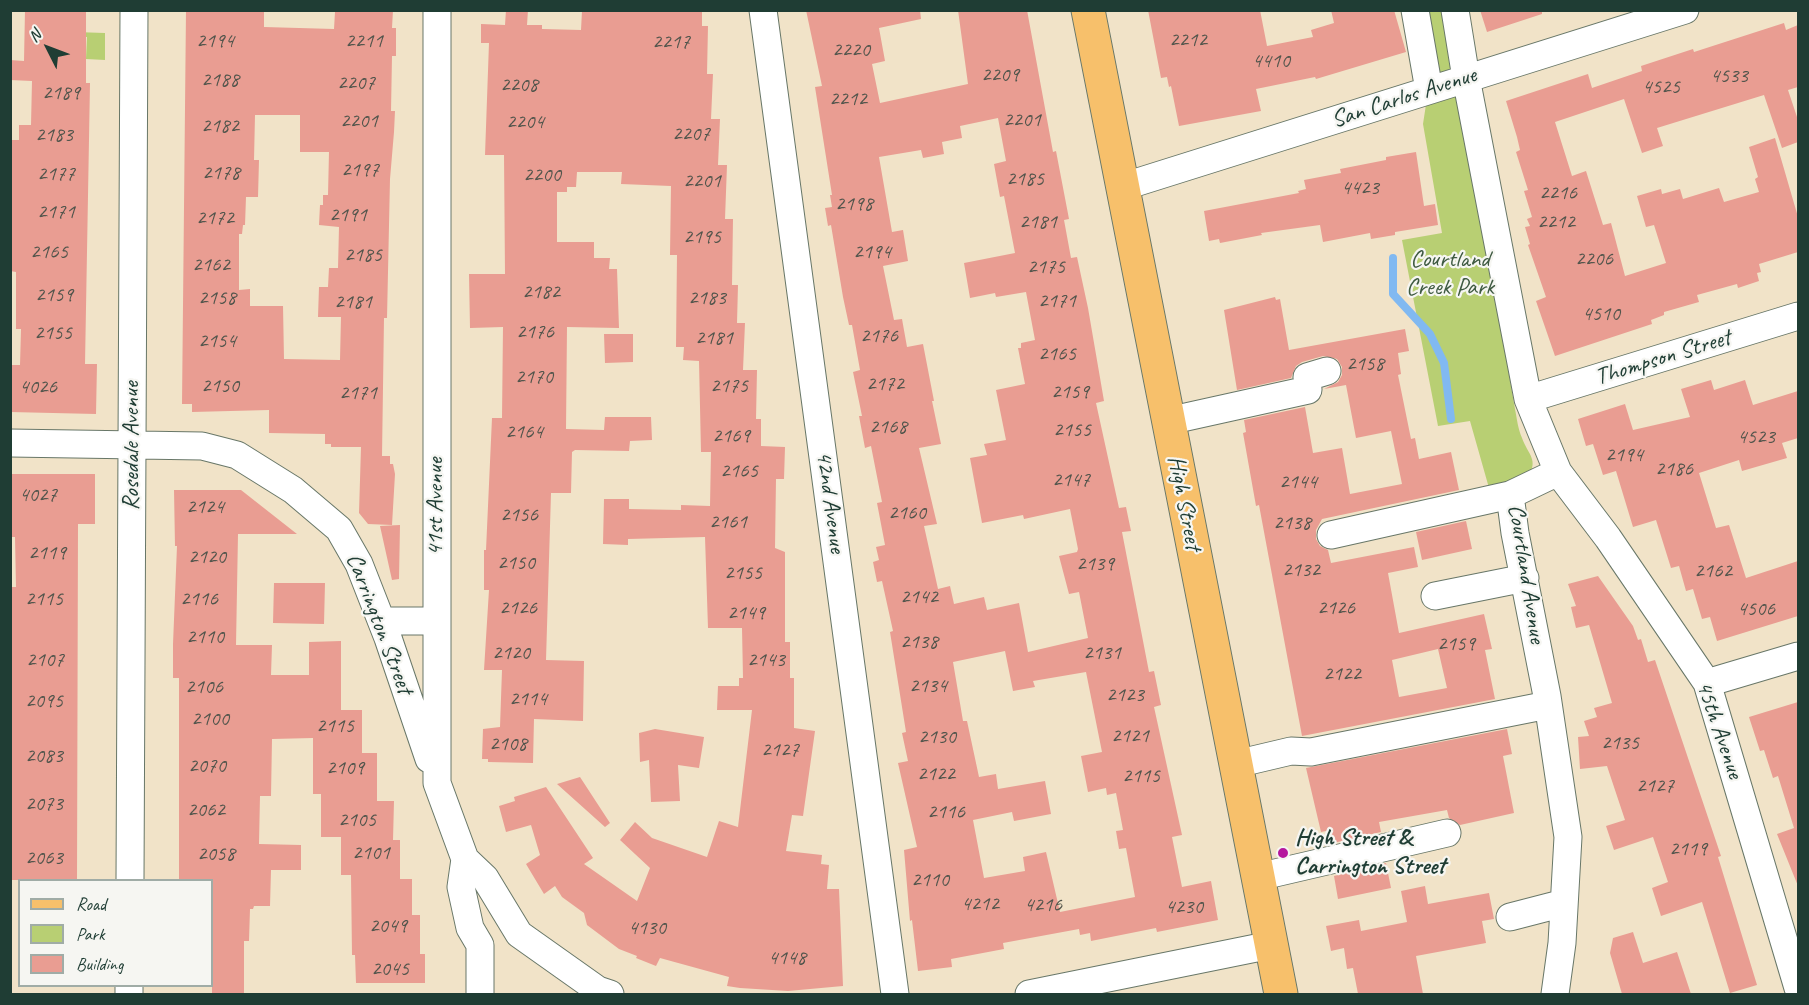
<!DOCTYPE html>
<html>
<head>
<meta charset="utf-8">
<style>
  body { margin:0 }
  #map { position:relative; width:1809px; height:1005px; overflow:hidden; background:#f1e3c8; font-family:Caveat,sans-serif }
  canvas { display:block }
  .frame { position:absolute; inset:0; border:12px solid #1f3d34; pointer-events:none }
  .legend { position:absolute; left:18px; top:879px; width:195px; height:108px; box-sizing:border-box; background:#f6f6f2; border:2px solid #a0aca6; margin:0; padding:8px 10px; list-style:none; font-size:18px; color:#1f3d34 }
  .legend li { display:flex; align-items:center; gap:12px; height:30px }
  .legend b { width:30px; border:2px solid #a0aca6 }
  .north { position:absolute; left:18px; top:18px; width:60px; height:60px; -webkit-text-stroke:4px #f6f6f2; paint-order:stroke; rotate:312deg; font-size:16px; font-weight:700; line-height:24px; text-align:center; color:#1f3d34 }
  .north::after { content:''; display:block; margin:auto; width:21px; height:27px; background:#1f3d34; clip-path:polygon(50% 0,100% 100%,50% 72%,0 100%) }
</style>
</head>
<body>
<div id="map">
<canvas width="1809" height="1005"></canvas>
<div class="frame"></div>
<ul class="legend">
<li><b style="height:8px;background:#f7c06b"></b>Road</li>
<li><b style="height:16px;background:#b8cf73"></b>Park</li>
<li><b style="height:16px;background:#e99d92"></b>Building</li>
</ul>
<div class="north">N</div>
</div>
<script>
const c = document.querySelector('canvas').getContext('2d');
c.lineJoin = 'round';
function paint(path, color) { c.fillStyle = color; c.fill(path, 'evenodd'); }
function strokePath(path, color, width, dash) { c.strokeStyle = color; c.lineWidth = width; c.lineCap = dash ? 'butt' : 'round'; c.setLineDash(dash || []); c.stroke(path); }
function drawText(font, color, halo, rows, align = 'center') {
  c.font = font + ' Caveat,sans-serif'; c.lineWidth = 4.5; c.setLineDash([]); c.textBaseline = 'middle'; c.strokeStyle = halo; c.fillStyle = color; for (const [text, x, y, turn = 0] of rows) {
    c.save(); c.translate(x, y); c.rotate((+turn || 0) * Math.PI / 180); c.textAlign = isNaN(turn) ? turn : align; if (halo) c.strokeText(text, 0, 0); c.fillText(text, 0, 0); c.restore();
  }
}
const green = new Path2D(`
  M1423,11H1446L1515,409C1517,419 1518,429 1522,438C1528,455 1539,459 1528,477L1489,488L1470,421L1438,426L1402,240L1442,233L1423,124L1433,59Z
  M75,32L105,33V60L86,59L87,37L74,36Z`);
const stream = new Path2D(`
  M1393,258V294L1430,334L1444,363L1451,419`);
const building = new Path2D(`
  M25,10H86V83H90L85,364H97L96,414L10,412V365H20L21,329H16V272L10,271V140H19V125H31L32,81L10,80V60L24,61Z
  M186,10H264V27L334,29L335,12L393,10L392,28H396V56H392L391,111H395L394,132L390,179L387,318H384L382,456H390V464H393L395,474L392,525L368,524L359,513L361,447H331V444H325V434L269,433V410L192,412V404H182ZM255,115H300V152H329L328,195H323V205H320L319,225L339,227L338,268H329L328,287H319L318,317H341L340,360L284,359L283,306H250V289L239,290V234H242L243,225H245L246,197H258L259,160H254Z
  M506,10H528L527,25H542V29L581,30L582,11L598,10H702V26H708L707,74H713L711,119H720L718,165H727L725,219H733L732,285H738L737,323H745L743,370H757L756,419H761V446L785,447L784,479H776L775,548L785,552V642H790V678H794V728L815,731L803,816L792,815L786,851L822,855L821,864L829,865L827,889H839L843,986L788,991L740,988L727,986L729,977L660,958L656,966L636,958L637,956L619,949L587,925L584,913L562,897L555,886L544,894L526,864L540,855L531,825L506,832L499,806L515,801L514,797L546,787L593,858L584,864L637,901L650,868L620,840L635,822L652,838L707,857L719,821L738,827L752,710H717L718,686H739V678H743L742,628H708L705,537L628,539V545L603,544L604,499H629V509L681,510V505L710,506L711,452H701L699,361L683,360L684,347H676L677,255H670L671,186L621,184L622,172H577L576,187H567V192H557V242H594V258H610L609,269H617L619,328L567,327L566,429L604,430L605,417H651L652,440L630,441L629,451L575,450L572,452L571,493H551L546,660L584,661L583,721L534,719L533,763L488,762V759H482L483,729L500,727L502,670H484L489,590H484V550H486L492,418H502L503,327L470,328L469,274H505L504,155H485L489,43H481V24L505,25Z
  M806,10H920L921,19L879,28L885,61L872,64L880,103L968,84L958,10H1027L1053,152L1056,151L1069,219L1064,220L1071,258L1077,257L1088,308L1104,401L1096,403L1119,508L1126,507L1131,531L1122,532L1149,672L1154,671L1161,705L1154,707L1182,835L1172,837L1182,887L1211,881L1218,920L1157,932L1156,928L1091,941L1090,933L1080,935L1079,929L1003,943L1004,949L951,959L952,967L918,971L912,920L910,921L904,850L917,847L898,763L908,761L902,733L906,732L890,632L893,631L882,581L877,582L873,562L879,560L876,547L885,545L877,503L882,502L871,446L865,448L859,416H862L853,372L860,370L852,325H849L843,297L831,225L828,226L825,208L832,207L830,195H832L815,87L822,86ZM998,118L1006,161L994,164L1000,197L1004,196L1015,253L964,263L970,298L995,293L996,297L1026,292L1035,340L1021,343V348H1018L1025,384L996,390L1006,440L984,444L987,455L970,458L982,523L1023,515L1024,519L1070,509L1078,549L1077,552L1059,556L1069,594L1079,592L1088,638L1028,652L1019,603L987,610L984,597L954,604L950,586L938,589L924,526L937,524L919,448L941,444L932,401H934L923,344L907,347L902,319L894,320L883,266L908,261L903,230L892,232L879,157L921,150L923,158L944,154L942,142L962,138L960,126ZM1005,651L1013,691L1035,687L1033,681L1086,672L1102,752L1081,756L1088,792L1106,788L1107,795L1116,793L1123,830L1116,831L1119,849L1126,848L1135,897L1060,912L1046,852L1023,857L1025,871L984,878L973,820L1012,812L1014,821L1051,814L1045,781L998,789L996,774L979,777L967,721H963L953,662Z
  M1148,10H1260L1267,46L1313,37L1311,30L1334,23L1331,10H1394L1406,52L1316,79L1315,77L1256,89L1261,111L1179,126L1171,86L1169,87L1167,77L1161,78Z
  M1480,10H1542V14L1487,32Z
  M1784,23L1786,30L1798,25V87L1788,90L1798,120V142L1782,148L1764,95L1657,128L1663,146L1642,153L1624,99L1555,122L1572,176L1586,171L1603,225L1611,223L1625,276L1666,263L1654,225L1646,227L1637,196L1661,189L1662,194L1680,189L1683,199L1719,188L1724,202L1759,192L1755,179L1758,177L1749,147L1775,138L1798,217V252L1759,264L1761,272L1757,273L1759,281L1738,288L1737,284L1697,295L1699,302L1664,312V315L1651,320L1652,324L1555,356L1536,301L1546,297L1528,245L1530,244L1525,227L1530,226L1527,219L1532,217L1524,191L1528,190L1516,152L1520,150L1517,137L1506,101L1588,74L1592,88L1642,71L1641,66L1693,49L1694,52Z
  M1416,152L1424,206L1435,204L1438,225L1395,232V235L1371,239L1370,233L1323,242L1320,225L1261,233L1262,235L1220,243L1219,239L1209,241L1204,211L1299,193L1298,191L1306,189L1304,180L1341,173L1340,169L1386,160V157Z
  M1275,297L1276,300L1280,299L1289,350L1405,329L1409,351L1398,353L1401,374L1398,375L1411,439L1415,438L1419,459L1451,452L1459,490L1322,519L1316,530V539L1320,546L1328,550L1331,563L1414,547L1418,567L1388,573L1399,633L1484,614L1492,649L1485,650L1495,699L1302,736L1259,505L1256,506L1243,433L1246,432L1244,420L1305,407L1313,453L1342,448L1350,494L1402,484L1391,431L1356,438L1346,385L1324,389L1338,382L1342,375V367L1337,359L1323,356L1302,362L1296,366L1291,378L1237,390L1224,310ZM1438,649L1447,688L1399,697L1392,660Z
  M604,334H633V362L605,363Z
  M1711,380L1714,390L1745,380L1753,405L1798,391V438L1782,443L1787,458L1742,471L1739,460L1699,473L1716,528L1729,525L1746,578L1798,561V616L1717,641L1710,617L1702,619L1693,589L1686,591L1679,566L1671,568L1656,520L1633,527L1616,471L1603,475L1593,444L1586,446L1578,419L1625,404L1633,430L1690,417L1681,389Z
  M10,474H95V524H78L77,880H10V587H16L15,537H12L10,523Z
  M174,490H241L297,534H238L236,645H272L271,675H309V642L341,641V710H362V753H377V801H394L393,840H400V879H412V915H420V954H425V983H356L355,955H352L351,875H341V837H321V794H313V738L272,739L271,796H260L259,844L301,845V870H271L270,906H254L253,909H250L249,941H244V993H212V880H179V678H173V644L177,546H175Z
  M1466,521L1472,549L1422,560L1416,532Z
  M400,525L399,579L392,580L380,526Z
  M1598,576L1633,626L1638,640L1641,639L1648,662L1655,660L1721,856L1718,857L1757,985L1730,993L1702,902L1661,916L1652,888L1668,882L1653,837L1614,850L1606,826L1625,820L1607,766L1580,769L1578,737L1589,736L1584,721L1597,717L1594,708L1612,703L1589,625L1576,628L1571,607L1576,606L1568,584Z
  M274,583H325L324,624L273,623Z
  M1798,702V886L1777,834L1794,828L1778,776L1773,778L1764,750L1760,751L1749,717Z
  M655,729L704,737L699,768L678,765L680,801L651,802L649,760L640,762L639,733Z
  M1507,729L1512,754L1503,756L1514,813L1460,825L1449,818L1447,810L1379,822L1381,832L1329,844L1326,831L1321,832L1306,768Z
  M580,777L610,823L605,827L557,784Z
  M1386,863L1391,888L1338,899L1334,876Z
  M1425,886L1428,904L1489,893L1494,919L1482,921L1486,943L1416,956L1423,994H1358L1353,968L1347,969L1344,948L1331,951L1326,926L1359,920L1361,931L1407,922L1401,891Z
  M1633,932L1643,963L1677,952L1691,994H1622L1610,953L1613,938Z`);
const minor = new Path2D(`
  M437,10V783L465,859L461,887L470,928L480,945V994
  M763,10L895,994
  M1415,10L1429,90
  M1455,10L1466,78L1528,399L1558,472L1608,538L1707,683L1798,988
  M1122,187L1685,10
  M1528,399L1798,316
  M1168,421L1308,390L1307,377L1327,371
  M10,443L202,446L237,455L293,490L339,529L359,564L388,638L429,759
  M1510,495L1515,533L1547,696L1568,837L1562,943L1555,994
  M1331,535L1510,495L1558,472
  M1435,596L1525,578
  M382,621H436
  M1707,683L1798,656
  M1236,764L1291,751L1311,752L1548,705
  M465,859L485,878L519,934L598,990L610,994
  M1258,877L1447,833
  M130,880L134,10
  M1510,917L1564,903
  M129,994V986
  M1029,994L1271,945`);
const major = new Path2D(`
  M1088,10L1281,994`);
const markers = [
  [1283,853,6,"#b5179e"]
];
const numberNames = [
  ["2212",1188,40],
  ["2194",215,41],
  ["2211",364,41],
  ["2217",671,42],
  ["2220",851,50],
  ["4410",1271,61],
  ["2209",1000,75],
  ["4533",1729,76],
  ["2188",220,80],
  ["2207",356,83],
  ["2208",519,85],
  ["4525",1661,87],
  ["2189",61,93],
  ["2212",848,99],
  ["2201",1022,120],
  ["2201",359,121],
  ["2204",525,122],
  ["2182",220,126],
  ["2207",691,134],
  ["2183",54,135],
  ["2197",360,170],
  ["2178",221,173],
  ["2177",56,174],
  ["2200",542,175],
  ["2185",1025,179],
  ["2201",702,181],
  ["4423",1360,188],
  ["2216",1558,193],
  ["2198",854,204],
  ["2171",56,212],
  ["2191",348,215],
  ["2172",215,218],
  ["2181",1038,222],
  ["2212",1556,222],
  ["2195",702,237],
  ["2165",49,252],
  ["2194",872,252],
  ["2185",363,255],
  ["2206",1594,259],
  ["2162",211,265],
  ["2175",1046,267],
  ["2182",541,292],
  ["2159",54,295],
  ["2158",217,298],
  ["2183",707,298],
  ["2171",1057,301],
  ["2181",353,302],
  ["4510",1601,314],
  ["2176",535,332],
  ["2155",53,333],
  ["2176",879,336],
  ["2181",714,338],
  ["2154",217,341],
  ["2165",1057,354],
  ["2158",1365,364],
  ["2170",534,377],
  ["2172",885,384],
  ["2150",220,386],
  ["2175",729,386],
  ["4026",38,387],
  ["2159",1070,392],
  ["2171",358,393],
  ["2168",888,427],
  ["2155",1072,430],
  ["2164",524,432],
  ["2169",731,436],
  ["4523",1756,437],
  ["2194",1624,455],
  ["2186",1674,469],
  ["2165",739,471],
  ["2147",1071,480],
  ["2144",1298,482],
  ["4027",38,495],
  ["2124",205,507],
  ["2160",907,513],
  ["2156",519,515],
  ["2161",728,522],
  ["2138",1292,523],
  ["2119",47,553],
  ["2120",207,557],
  ["2150",516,563],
  ["2139",1095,564],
  ["2132",1301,570],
  ["2162",1713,571],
  ["2155",743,573],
  ["2142",919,597],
  ["2115",44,599],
  ["2116",199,599],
  ["2126",518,608],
  ["2126",1336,608],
  ["4506",1756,609],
  ["2149",746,613],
  ["2110",205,637],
  ["2138",919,642],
  ["2159",1456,644],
  ["2120",511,653],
  ["2131",1102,653],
  ["2107",45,660],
  ["2143",766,660],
  ["2122",1342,674],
  ["2134",928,686],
  ["2106",204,687],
  ["2123",1125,695],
  ["2114",528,699],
  ["2095",44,701],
  ["2100",210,719],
  ["2115",335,726],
  ["2121",1130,736],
  ["2130",937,737],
  ["2135",1620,743],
  ["2108",508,744],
  ["2127",780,750],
  ["2083",44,756],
  ["2070",207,766],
  ["2109",345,768],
  ["2122",936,774],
  ["2115",1141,776],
  ["2127",1655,786],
  ["2073",44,804],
  ["2062",206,810],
  ["2116",946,812],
  ["2105",357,820],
  ["2119",1688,849],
  ["2101",371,853],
  ["2058",216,854],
  ["2063",44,858],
  ["2110",930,880],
  ["4212",980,904],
  ["4216",1043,905],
  ["4230",1184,907],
  ["2049",388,926],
  ["4130",647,928],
  ["4148",787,958],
  ["2045",390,969]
];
const streetNames = [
  ["San Carlos Avenue",1404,98,-18],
  ["Thompson Street",1663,358,-17],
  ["Rosedale Avenue",132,446,-90],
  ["42nd Avenue",830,502,82],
  ["High Street",1184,503,79],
  ["41st Avenue",436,507,-90],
  ["Courtland Avenue",1526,574,81],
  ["Carrington Street",379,624,69],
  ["45th Avenue",1719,730,71]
];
const parkNames = [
  ["Courtland",1450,260],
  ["Creek Park",1450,288]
];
const poiNames = [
  ["High Street &",1295,839],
  ["Carrington Street",1295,867]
];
paint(green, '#b8cf73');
strokePath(stream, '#81b9f1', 8);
paint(building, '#e99d92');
strokePath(minor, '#687768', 29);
strokePath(major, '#687768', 35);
strokePath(minor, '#fff', 27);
strokePath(major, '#f7c06b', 33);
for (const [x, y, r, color] of markers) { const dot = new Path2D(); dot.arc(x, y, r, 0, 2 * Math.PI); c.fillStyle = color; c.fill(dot); strokePath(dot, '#f6f6f2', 2); }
drawText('21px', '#52554c', null, numberNames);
drawText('24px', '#1f3d34', '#f6f6f2', streetNames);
drawText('24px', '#3e5a41', '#f6f6f2', parkNames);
drawText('bold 24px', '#1f3d34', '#f6f6f2', poiNames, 'left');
</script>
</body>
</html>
